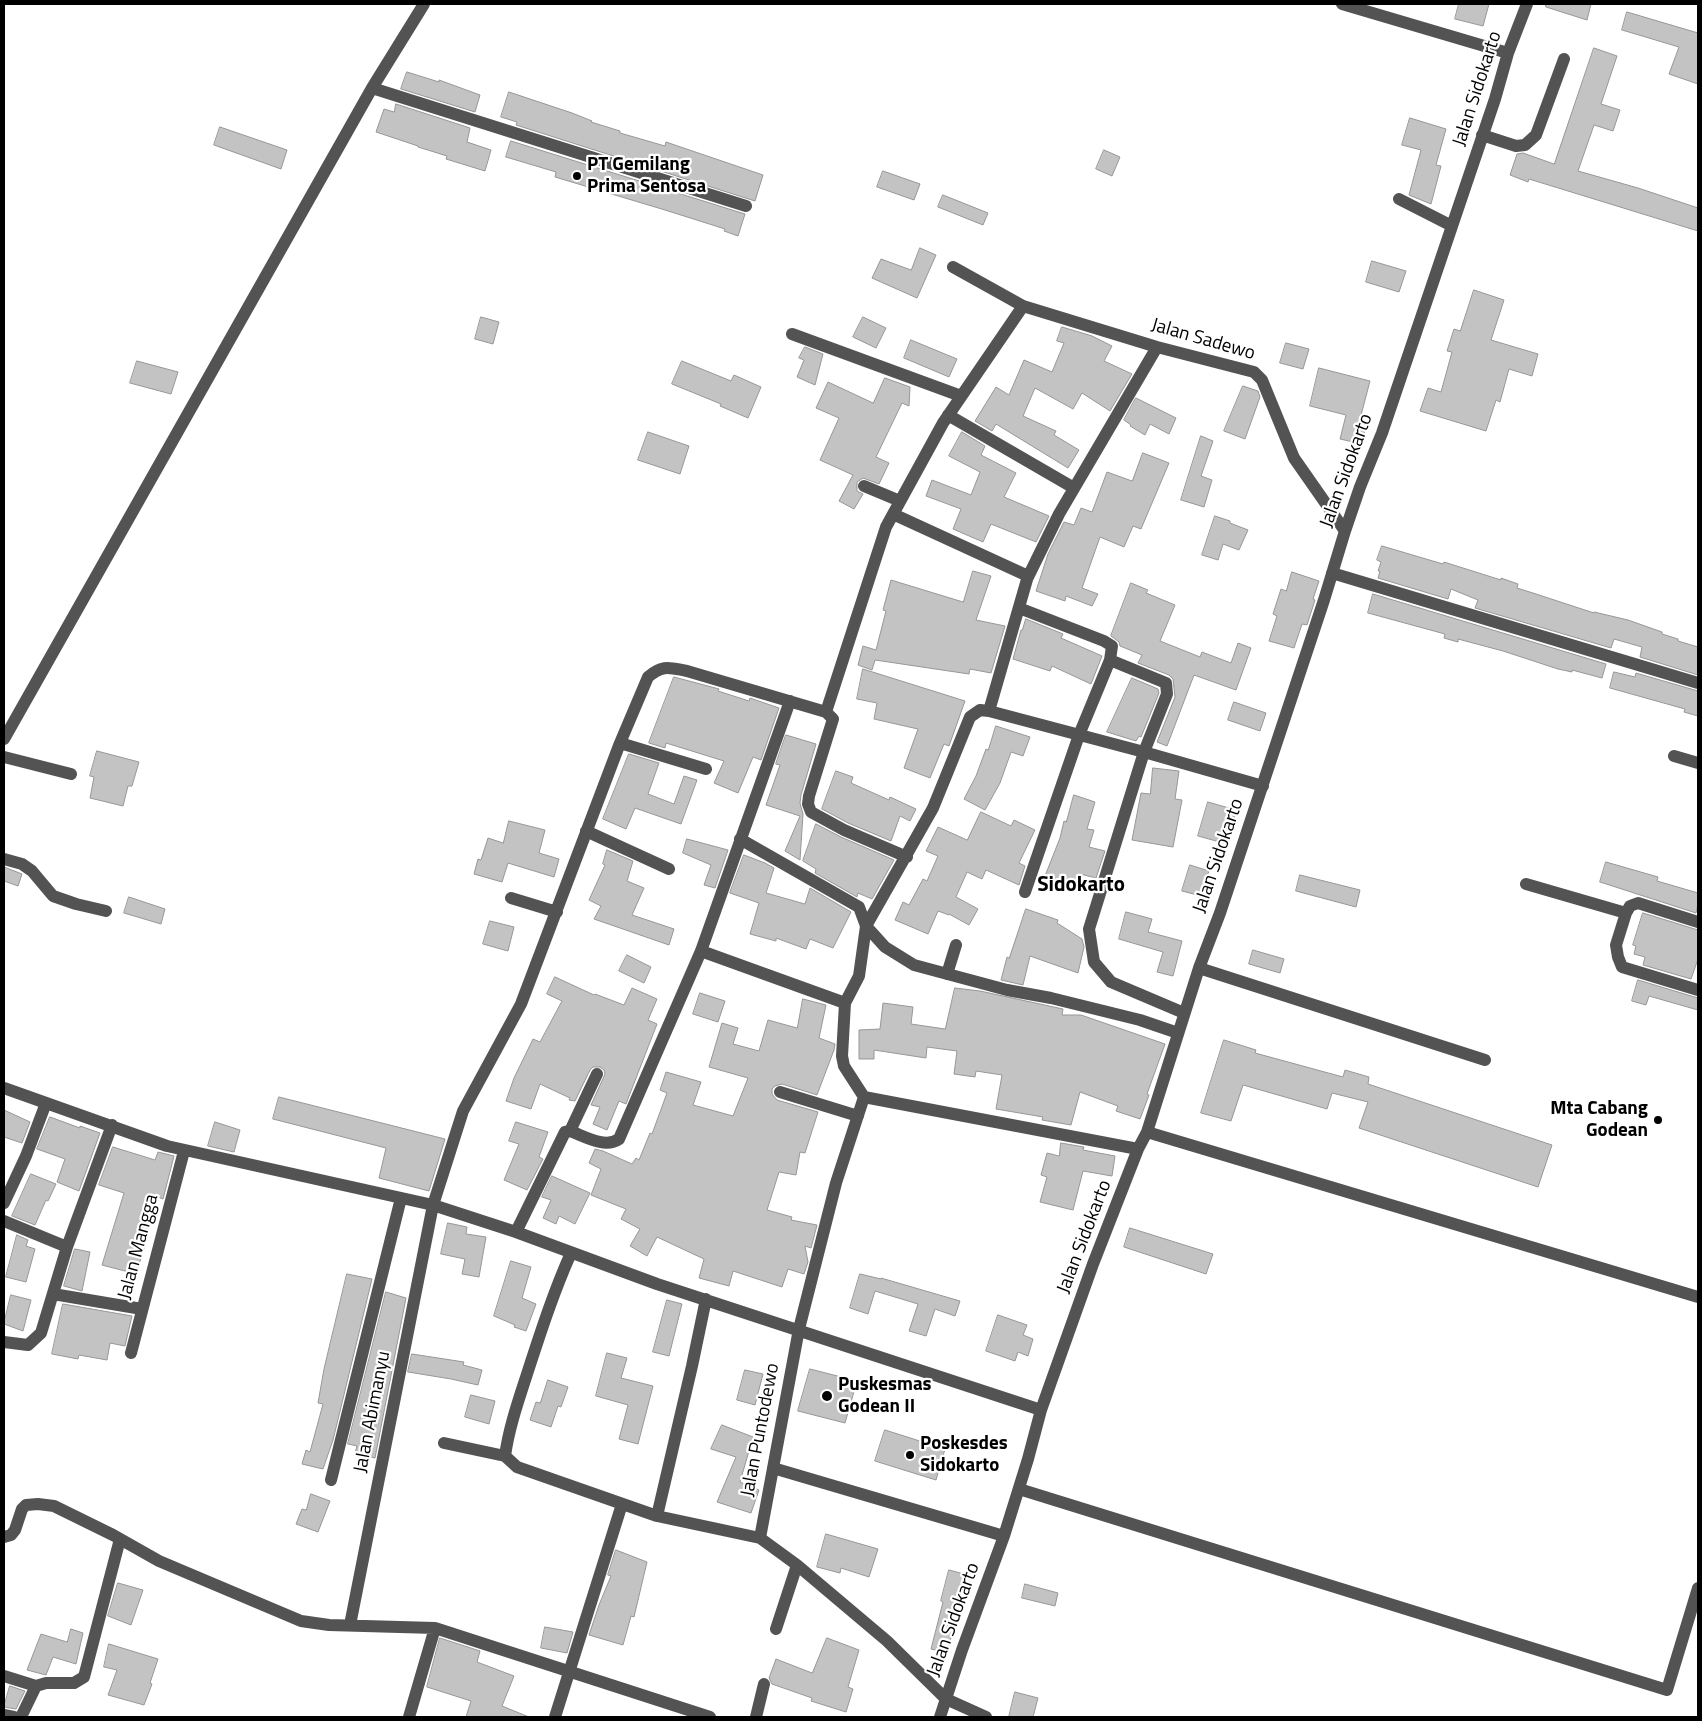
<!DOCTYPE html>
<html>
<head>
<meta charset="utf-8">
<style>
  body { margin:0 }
  #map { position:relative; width:1702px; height:1721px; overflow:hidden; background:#fff; font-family:"Titillium Web",sans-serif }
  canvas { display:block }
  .frame { position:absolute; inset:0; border:5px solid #000; pointer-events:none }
</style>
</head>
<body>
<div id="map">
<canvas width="1702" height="1721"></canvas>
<div class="frame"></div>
</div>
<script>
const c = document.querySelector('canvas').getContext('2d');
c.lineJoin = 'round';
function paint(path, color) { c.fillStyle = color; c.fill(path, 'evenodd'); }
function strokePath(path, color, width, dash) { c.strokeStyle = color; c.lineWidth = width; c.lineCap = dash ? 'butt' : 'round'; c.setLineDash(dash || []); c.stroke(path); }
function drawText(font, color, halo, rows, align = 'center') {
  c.font = font + ' "Titillium Web",sans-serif'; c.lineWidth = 4.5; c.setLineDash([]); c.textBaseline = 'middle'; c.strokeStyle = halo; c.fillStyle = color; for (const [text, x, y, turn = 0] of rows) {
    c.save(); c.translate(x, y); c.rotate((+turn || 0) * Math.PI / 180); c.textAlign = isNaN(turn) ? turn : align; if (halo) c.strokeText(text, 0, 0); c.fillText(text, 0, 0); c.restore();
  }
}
const building = new Path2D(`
  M1459,4H1489L1483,26L1455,19Z
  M1546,4H1591L1587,20L1546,7Z
  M1627,12L1698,33V84L1669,74L1679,47L1622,30Z
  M1594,48L1617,56L1601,104L1620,110L1613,131L1594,125L1578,171L1638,188L1698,208V231L1529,179L1528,182L1510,175L1517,154L1523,153L1554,164Z
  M407,72L439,82V80L480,95L475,112L401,89Z
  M509,92L572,113L592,121L591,122L620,131V133L665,146L666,142L763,175L755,201L516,125L517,122L501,117Z
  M396,104L470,128L467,142L491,150L485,171L446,159L447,156L418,147V146L376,132L384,109L394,112Z
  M1410,118L1446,129L1436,165L1441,166L1431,204L1409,195L1421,150L1402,145Z
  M220,127L287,150L281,169L214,145Z
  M511,141L745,214L738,236L724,231L725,229L665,210L555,177L556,172L506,157Z
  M1104,150L1120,157L1112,176L1096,169Z
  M883,171L920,184L914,200L877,187Z
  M943,195L988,213L983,225L938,207Z
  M920,248L936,255L917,298L872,278L881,259L911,270Z
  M1372,261L1406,271L1399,292L1366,282Z
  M1474,290L1504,300L1491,340L1538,354L1532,376L1509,369L1500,402L1496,400L1486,431L1420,411L1428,388L1441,392L1452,352L1447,351L1454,329L1460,331Z
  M481,317L499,322L493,344L475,339Z
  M863,317L886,328L876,348L853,337Z
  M1062,327L1092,336L1112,346L1104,361L1132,374L1110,411L1082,393L1073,409L1035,388L1023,416L1056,431L1054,435L1079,450L1068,468L996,424L992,431L975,421L996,387L1009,395L1024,360L1052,372L1064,343L1057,341Z
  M911,340L957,359L949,377L904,358Z
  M1286,343L1309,349L1303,369L1280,363Z
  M805,347L823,354L815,385L797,377L804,360L799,358Z
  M137,361L178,372L171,394L130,383Z
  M682,361L731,381L734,375L761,387L748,418L720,406L721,404L672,384Z
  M1319,368L1370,381L1359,423L1366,425L1362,444L1340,439L1346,415L1310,406Z
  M885,378L910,387L909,406L902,403L876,457L889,463L879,484L863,478L857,482V491L863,494L854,509L839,501L853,475L820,460L839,418L816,408L828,382L873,403Z
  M1243,386L1258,391L1260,397L1245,439L1224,431Z
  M1136,398L1176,418L1169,434L1150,424L1145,435L1130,426L1131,425L1124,420Z
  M648,432L689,446L680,474L638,460Z
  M962,432L985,446L981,455L1016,473L1004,497L1049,516L1036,542L991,524L983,542L953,529L961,509L926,496L932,480L971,495L980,472L949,456Z
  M1201,436L1213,441L1201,476L1212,480L1204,507L1181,500Z
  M1143,453L1169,463L1141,529L1133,526L1124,547L1100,537L1082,588L1098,594L1092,606L1066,596L1065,601L1036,591L1048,554L1064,522L1074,525L1081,508L1092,512L1107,472L1132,481Z
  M1215,516L1230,521V523L1248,530L1239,550L1223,544L1218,560L1202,555Z
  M1382,546L1443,564L1444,562L1501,580V578L1518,584L1517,588L1536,594L1594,613V612L1628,620L1662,632V634L1678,639V641L1698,647V675L1640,657L1642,647L1614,639L1611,648L1475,608L1478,600L1451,589L1448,599L1378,578L1380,571H1378L1381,562L1377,560Z
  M973,571L991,576L976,620L1005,626L991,673L970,669L969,674L875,660L872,670L858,665L863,646L876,650L886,611L883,610L891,580L963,602Z
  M1292,572L1319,581L1313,599L1315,600L1307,625L1302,624L1294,648L1269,641L1277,616L1273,614L1281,589L1286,591Z
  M1131,583L1148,590L1146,593L1175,605L1160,641L1200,657L1202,652L1231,663L1238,643L1251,648L1236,690L1194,675L1167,746L1157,742L1175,697L1173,679L1169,675L1138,663L1142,655L1120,646L1119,642L1111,636Z
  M1373,594L1606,664L1602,678L1572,670V672L1558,669L1503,651L1458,639V642L1444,638L1445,634L1368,613Z
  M1026,619L1063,634L1061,638L1102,656L1091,684L1052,666L1050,671L1013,659L1021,630H1022Z
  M863,669L965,701L949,746L944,744L930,778L904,768L918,729L874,719L877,703L857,699Z
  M1614,672L1635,677L1636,673L1698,691V716L1684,712L1685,709L1610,688Z
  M674,677L719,689L718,691L749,701L750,698L779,708L761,760L753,757L738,793L714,783L724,761L666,743L665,748L649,743Z
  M1132,678L1158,689L1159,693L1141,737L1139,736L1136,741L1107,732Z
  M1234,702L1266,713L1260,731L1228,720Z
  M996,726L1030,737L1023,756L1011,752L1000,783L985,810L964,799L976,776L986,749L988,750Z
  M786,735L816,744L801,795L800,803L803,814L800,860L785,851L800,816L766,805L780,765L776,764Z
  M97,751L139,762L132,786H128L123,806L90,798L94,777L90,776Z
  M629,754L659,763L648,794L674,804L684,776L697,780L681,824L635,808L626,829L603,819Z
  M1153,768L1179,771L1175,799L1182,800L1173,847L1132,840L1141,793L1150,794Z
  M836,771L853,777L851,783L889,800L890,797L916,809L910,821L900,816L891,841L848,823L822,809Z
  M1074,795L1095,802L1087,829L1094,830L1089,847L1105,851L1096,878L1080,874L1073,892L1043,881L1060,838L1064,821L1066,822Z
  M1208,802L1236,810L1227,844L1198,836Z
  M981,812L1011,826L1014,820L1035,830L1019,863L1025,866L1019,885L986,870L982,879L967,872L956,897L978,909L969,925L949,914V915L938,911L928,934L895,920L903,902L909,905L923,879L927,881L938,856L926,851L938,827L967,840Z
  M509,821L545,830L539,853L559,859L554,877L508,863L502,882L474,874L478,859L481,860L488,838L503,843Z
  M816,824L841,837L894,860L872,899L858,893L857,897L815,873L816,869L803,861Z
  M687,839L728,850L715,888L704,885L711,865L683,853Z
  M607,850L633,861L627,881L644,888L632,915L674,929L669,945L594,919L601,906L589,900L605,865L603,864Z
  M744,855L765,863L774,868L766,893L805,904L810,888L851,912L833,948L810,939L806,949L776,938V941L750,934L759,903L730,893Z
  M1606,862L1658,877L1657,881L1698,893V904L1696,913L1600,882Z
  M1190,865L1209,871L1201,896L1182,891Z
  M4,867L22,874L18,886L4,881Z
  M1300,875L1360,890L1356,907L1296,891Z
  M129,897L165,909L161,924L124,913Z
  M1026,909L1058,920L1057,923L1082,939L1084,947L1078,973L1030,956L1023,985L1001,980L1007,957L1009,958Z
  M1126,912L1152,919L1148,932L1182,941L1173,976L1157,972L1163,952L1119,939Z
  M1643,913L1698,930V959L1691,979L1643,965L1645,957L1634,954L1636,946L1633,945Z
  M490,921L514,927L508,951L483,944Z
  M1253,950L1284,959L1280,973L1249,964Z
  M627,955L651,967L644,983L619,971Z
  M555,977L594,995L595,994L624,1005L632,988L657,999L648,1020L657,1024L626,1104L619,1101L607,1130L593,1124L600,1107L591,1105L605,1074L604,1070L600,1067H593L590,1070L575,1101L569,1100L570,1098L540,1084L531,1109L506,1101L514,1078L533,1039L540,1042L562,1001L547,994Z
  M1638,980L1698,998V1010L1649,996L1646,1005L1632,1001Z
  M955,988L980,991L1063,1009L1062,1015H1081L1165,1044L1147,1094L1149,1095L1140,1119L1116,1111L1118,1106L1080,1092L1071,1125L1042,1120L1043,1117L996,1109L1002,1075L976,1071L975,1077L954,1074L957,1051L927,1047L926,1058L874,1050V1059H859V1030L880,1029L883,1003L913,1007L911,1024L945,1029Z
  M700,993L725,1001L718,1022L693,1014Z
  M803,999L826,1005L819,1038L835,1044L834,1050L817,1095L782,1084L775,1086L772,1089V1094L777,1100L818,1112L805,1153L800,1152L796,1175L779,1172L767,1210L792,1217L791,1220L817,1225L811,1248L805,1246L808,1262L804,1274L788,1269L782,1287L733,1271L729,1286L699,1278L704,1259L657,1237L647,1256L630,1246L640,1229L621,1219L626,1209L591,1195L601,1169L589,1163L595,1149L603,1151L632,1164L636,1158L639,1160L650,1133L652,1134L667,1093L660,1090L666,1072L701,1082L693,1105L733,1116L748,1078L709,1067L722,1023L738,1028L733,1044L759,1051L768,1020L797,1028Z
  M1224,1040L1256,1050L1255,1053L1343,1077L1345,1070L1369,1077L1368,1084L1552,1145L1538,1187L1359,1128L1368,1102L1332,1093L1327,1109L1243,1085L1231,1121L1201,1113Z
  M279,1097L445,1139L429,1191L379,1178L386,1148L273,1119Z
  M4,1110L30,1122L22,1143L4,1137Z
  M50,1117L80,1128V1126L100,1133L79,1191L57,1182L65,1159L37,1149Z
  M215,1122L240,1130L234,1152L208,1146Z
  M516,1122L548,1132L539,1157L543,1159L527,1190L504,1180L519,1144L509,1141Z
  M1061,1143L1084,1147L1083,1150L1115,1156L1112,1176L1083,1171L1073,1210L1040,1202L1047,1177L1041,1175L1047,1153L1059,1156Z
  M113,1147L155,1160L158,1152L174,1156L163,1199L158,1197L144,1241L146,1242L136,1274L102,1265L124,1193L99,1185Z
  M31,1174L56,1184L48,1201L46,1200L35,1225L12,1216Z
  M552,1176L590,1193L575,1224L559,1216L556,1224L543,1218L551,1200L542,1197Z
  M448,1223L467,1227L466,1234L486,1237L479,1277L462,1274L465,1259L441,1254Z
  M1130,1228L1213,1254L1206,1274L1124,1247Z
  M17,1235L28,1240L26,1246L35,1249L26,1282L6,1277Z
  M75,1249L90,1252L82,1291L64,1286Z
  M511,1261L531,1267L522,1298L536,1304L526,1331L514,1327L515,1325L494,1316Z
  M347,1274L372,1279L333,1440L323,1469L302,1464L306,1450L310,1452L323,1404L318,1403L324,1369Z
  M860,1274L881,1279V1278L960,1301L955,1316L935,1309L926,1336L909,1331L918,1304L875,1291L868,1314L850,1308Z
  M386,1292L406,1298L375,1458L355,1453L357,1446L348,1444Z
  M11,1295L31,1300L23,1331L4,1324Z
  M667,1300L682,1304L669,1356L653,1352Z
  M63,1304L132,1316L125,1346L110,1343L107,1360L79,1355L78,1359L52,1354Z
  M998,1315L1027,1325L1023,1335L1033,1339L1028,1356L1018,1352L1015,1361L986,1351Z
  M607,1353L627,1358L621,1378L653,1386L638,1444L619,1439L628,1405L596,1396Z
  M412,1354L464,1362L463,1365L482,1370L478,1385L451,1379L408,1372Z
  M810,1369L857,1381L845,1423L798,1411Z
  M745,1370L763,1374L755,1405L737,1400Z
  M548,1380L568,1387L561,1407L558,1406L551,1427L530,1420L536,1402L540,1403Z
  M471,1395L495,1401L489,1424L465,1417Z
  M722,1425L753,1437L740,1482L759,1490L751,1513L717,1502L736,1457L711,1449Z
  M885,1430L945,1449L936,1480L875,1461Z
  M311,1494L330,1501L318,1532L296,1524L302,1509L306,1510Z
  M826,1534L878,1549L869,1577L841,1568L840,1573L817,1567Z
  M616,1550L647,1562L634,1617L631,1616L623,1645L589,1635L599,1605L611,1576L608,1575Z
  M949,1570L964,1574L951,1625L954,1626L947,1653L931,1649L943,1602L941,1601Z
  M118,1583L143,1590L131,1625L108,1616Z
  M1025,1584L1058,1593L1055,1606L1022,1598Z
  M545,1627L573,1632L567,1653L541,1648Z
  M71,1629L83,1633L76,1664L53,1657L46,1675L27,1670L41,1634L67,1642Z
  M440,1638L480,1651L477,1662L514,1676L502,1706L529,1717H466L471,1701L427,1687Z
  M827,1638L859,1650L848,1687L853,1689L846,1712L811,1701L812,1698L772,1684L769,1678L776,1659L812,1673Z
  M109,1644L158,1659L150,1683L152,1684L144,1705L108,1695L117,1670L104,1667Z
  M10,1686L25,1691L16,1709L4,1707Z
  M1015,1692L1038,1698L1033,1717H1009Z`);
const minor = new Path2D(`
  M424,4L372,88L746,206
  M1342,4L1508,53
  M1482,135L1516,146L1525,145L1536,135L1564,59
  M1399,199L1452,226
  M953,267L1023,306L1157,347L1254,372L1262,380L1294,458L1345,531
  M792,334L961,396
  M948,415L1074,488
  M864,486L900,501
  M893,514L1028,576L989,711
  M1332,573L1698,683
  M1028,577L1059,514L1157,347
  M1019,608L1104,641L1112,646L1110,660L1079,735L1025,892
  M1110,660L1166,683L1167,694L1144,752L1089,929L1094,962L1111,982L1184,1013
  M826,712L886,527L943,423L1023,306
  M4,739L372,88
  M620,743L706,769
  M1674,756L1698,763
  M4,757L71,774
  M586,831L669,869
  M740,839L859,907L866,926L885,947L914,965L1007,990L1051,998L1140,1020L1178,1033
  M4,859L22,864L32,871L53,896L76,904L106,911
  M1526,884L1626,913
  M511,898L557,912
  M1698,922L1638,903L1630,906L1626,913L1616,945L1618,957L1622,967L1698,990
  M701,951L845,1003
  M1199,968L1485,1060
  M947,974L956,945
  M4,1088L167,1146L433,1205L516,1232L657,1284L1041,1410
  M780,1092L858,1116
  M864,1097L1138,1149
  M570,1131L597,1074
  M1147,1132L1698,1297
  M4,1203L26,1156L46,1103
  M4,1221L67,1247
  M516,1232L565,1132L570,1131C584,1136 605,1149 619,1139L701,951L790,701
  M53,1294L142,1309
  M4,1342L28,1345L41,1333L67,1247L112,1125
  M131,1353L184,1151
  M444,1443L505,1456L517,1467L657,1516L760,1538L797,1565L887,1641L946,1699L986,1717
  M505,1456C509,1427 519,1399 528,1371C541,1331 554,1291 571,1253
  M773,1468L1004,1536
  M331,1480L401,1198
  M1019,1489L1667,1690L1698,1588
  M657,1516L692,1366L706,1299
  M4,1537L11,1535L15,1530L22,1509L26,1505L38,1504L54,1506L113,1535L159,1561L301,1621L329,1625L435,1628
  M760,1538L799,1329L836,1183L864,1097L844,1066L842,1056L845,1003L859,976L866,926L933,808L970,717L980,710L989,711L1144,752L1263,786
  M350,1625L433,1205L463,1111L521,1004L620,743L648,677C663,664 670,668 687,671L826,712L833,719L809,796L808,804L811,812L844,830L907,857
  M776,1629L797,1565
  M4,1676L36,1686
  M36,1686L46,1683H74L84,1677L120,1539
  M4,1715L14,1717
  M21,1717L36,1686
  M409,1717L435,1628L710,1717
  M555,1717L622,1504
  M756,1717L764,1684
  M940,1717L962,1650L1004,1536L1028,1459L1041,1410L1093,1264L1138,1149L1147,1132L1199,968L1220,913L1324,600L1345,531L1360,487L1382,433L1495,99L1508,53L1527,4`);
const markers = [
  [577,176,5,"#000"],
  [1658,1120,5,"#000"],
  [827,1396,6,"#000"],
  [910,1455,5,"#000"]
];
const streetNames = [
  ["Jalan Sidokarto",1478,89,-72],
  ["Jalan Sadewo",1203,340,16],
  ["Jalan Sidokarto",1347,471,-70],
  ["Jalan Sidokarto",1219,856,-71],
  ["Jalan Sidokarto",1085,1237,-69],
  ["Jalan Mangga",139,1247,-75],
  ["Jalan Abimanyu",373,1412,-79],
  ["Jalan Puntodewo",761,1430,-79],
  ["Jalan Sidokarto",954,1620,-70]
];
const poiNames = [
  ["PT Gemilang",587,165],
  ["Prima Sentosa",587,187],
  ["Mta Cabang",1648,1109,"right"],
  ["Godean",1648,1131,"right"],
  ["Puskesmas",838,1385],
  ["Godean II",838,1407],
  ["Poskesdes",920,1444],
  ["Sidokarto",920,1466]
];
const quarterNames = [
  ["Sidokarto",1081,886]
];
paint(building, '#c3c3c3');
strokePath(building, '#979797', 1);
strokePath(minor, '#535353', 12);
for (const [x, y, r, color] of markers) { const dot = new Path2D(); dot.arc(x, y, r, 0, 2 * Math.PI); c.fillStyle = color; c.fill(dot); strokePath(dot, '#fff', 2); }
drawText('19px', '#000', '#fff', streetNames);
drawText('bold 19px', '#000', '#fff', poiNames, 'left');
drawText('bold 21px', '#000', '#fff', quarterNames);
</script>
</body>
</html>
